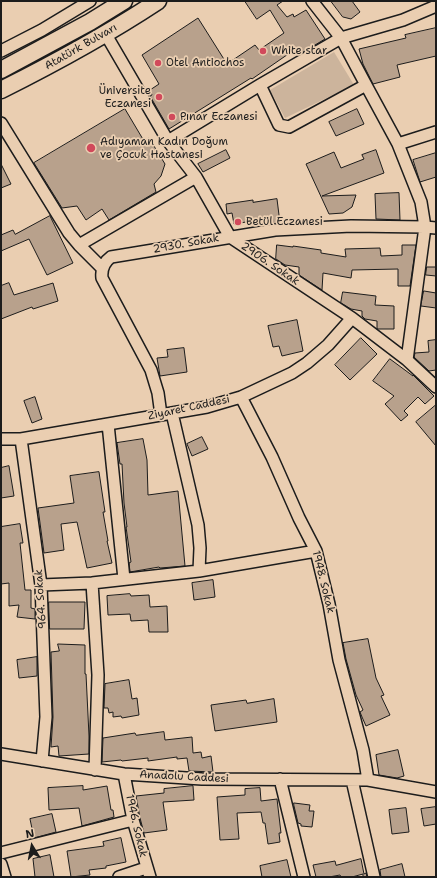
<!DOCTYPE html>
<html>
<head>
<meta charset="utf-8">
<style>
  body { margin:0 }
  #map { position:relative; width:437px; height:878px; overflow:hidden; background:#eaceb1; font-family:"Shantell Sans",sans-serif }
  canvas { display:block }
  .frame { position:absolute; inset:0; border:2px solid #1c1c1c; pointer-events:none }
  .north { position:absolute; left:12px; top:826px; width:40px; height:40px; -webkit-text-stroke:3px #eaceb1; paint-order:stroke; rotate:350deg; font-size:11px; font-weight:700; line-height:16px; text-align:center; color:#1c1c1c }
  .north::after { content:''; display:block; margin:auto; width:14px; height:18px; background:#1c1c1c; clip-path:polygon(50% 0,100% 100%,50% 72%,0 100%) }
</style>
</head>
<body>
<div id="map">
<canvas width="437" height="878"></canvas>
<div class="frame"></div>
<div class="north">N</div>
</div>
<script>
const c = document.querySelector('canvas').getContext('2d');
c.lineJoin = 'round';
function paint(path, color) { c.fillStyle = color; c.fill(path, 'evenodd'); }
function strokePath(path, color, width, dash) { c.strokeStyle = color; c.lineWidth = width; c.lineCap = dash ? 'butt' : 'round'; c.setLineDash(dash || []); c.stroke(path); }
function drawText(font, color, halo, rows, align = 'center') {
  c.font = font + ' "Shantell Sans",sans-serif'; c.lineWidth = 3.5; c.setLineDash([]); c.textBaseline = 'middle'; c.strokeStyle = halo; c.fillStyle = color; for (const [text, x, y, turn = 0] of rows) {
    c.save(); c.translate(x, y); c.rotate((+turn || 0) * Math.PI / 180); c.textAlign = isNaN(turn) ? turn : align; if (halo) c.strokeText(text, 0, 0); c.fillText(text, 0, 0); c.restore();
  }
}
const green = new Path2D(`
  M334,52L354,85L285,118L270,90Z`);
const building = new Path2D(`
  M245,1H283L277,5L287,17L293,14L294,17L306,10L325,39L300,54L297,48L252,79L251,78L169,129L150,96L152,95L150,90L159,84L142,55L198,18L227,64L255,45L259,50L284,33L270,10L257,19Z
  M331,1H352L360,12L351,19L343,17Z
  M436,28V56L397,65L400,77L373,84L363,64L359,49L406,38L405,35Z
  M125,109L144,141L149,138L165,164L161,176L154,184L156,192L109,220L102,209L86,220L77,206L62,208L34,163Z
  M357,109L364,124L336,136L329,122Z
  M226,150L230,158L203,172L198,164Z
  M376,150L384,173L322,196L356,195L352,207L343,213L329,214L306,164L334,152L341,168L364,159L362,155Z
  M436,153V177L420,182L413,160Z
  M1,164L11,184L1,188Z
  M399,193L400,220L376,219L375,194Z
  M277,199L280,223L259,226L258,220L234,224L232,213L227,214L226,204L253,200V202Z
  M50,216L73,263L47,275L29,239L1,251V235L13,230L15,234Z
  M277,245L293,247V246L321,250V253L346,257L345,249L380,248L381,256L402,255V245H416L410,286H398V269L352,270L351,278L323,273L322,290L299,275V267L285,265L276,259Z
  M427,267H436V276L426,275Z
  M9,283L14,295L53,283L58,301L33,309L32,307L1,319V286Z
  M424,291L436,293V308L421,306Z
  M343,292L376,296L375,305L394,306V329H377V321L365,319L362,316V311L351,309L341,303Z
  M297,320L303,351L282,356L279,346L273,347L268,326Z
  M361,338L377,354L350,380L335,365Z
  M436,340V370L429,371L414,357L415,353L429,352L428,341Z
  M184,348L187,372L160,376L157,358L168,357L167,350Z
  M390,359L413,376V375L434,396L425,404L418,397L404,411L408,415L401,421L385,404L394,396L373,381Z
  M35,397L42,419L32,423L24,401Z
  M436,405V446L416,422Z
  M202,437L208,449L192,456L187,444Z
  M143,439L147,460L148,495L178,491L185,566L160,568L159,567L130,572L129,563L131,562L126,527H127L124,503L122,464H120L117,443Z
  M9,466L14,496L1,498V468Z
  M99,472L105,512H103L108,541H107L112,563L87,568L77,522L61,524L64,550L44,553L38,508L74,503L70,476Z
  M20,524L23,543H20L25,590H31V608L35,609V619L17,617L19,605L9,606V583L1,584V527Z
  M213,580L215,597L194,600L192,583Z
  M130,594L131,596L149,595L150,607L167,606L168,632H149L148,620L131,621L130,614L108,615L107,596Z
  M49,602H85L84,629H50Z
  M368,639L376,678L384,695L381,696L390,715L366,726L362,717L360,712L363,710L356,695L346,659L343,643Z
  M58,644L85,645V674H86L89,736V754L59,756L58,746L51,747L53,717L51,652L59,651Z
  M37,657V676L19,678L17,660Z
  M129,680L132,699L137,698L139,715L122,718L121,716L113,717V712L109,713L108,708H104L105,684Z
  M274,699L277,722L215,731L211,705L246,700L247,703Z
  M164,732L165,740L192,737L193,753L201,752L202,758L211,756L213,772L189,771L187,758L177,759V757L148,761V758L122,761L121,760L102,762L103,738L135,733L136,735Z
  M398,750L404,776L397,778L379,775L376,755Z
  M83,786V790L107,786L111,810H113L114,817L82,826L79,808L49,810L48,788Z
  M193,786L194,800L163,802L167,830L144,833L140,818L136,796L164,793V789Z
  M260,788L261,801L277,799L281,833H279L280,842L268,844L265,823H263L261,812L237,813L239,839L220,840L217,797L245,795V789Z
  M294,803L310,805L309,811H314L312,827L301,826V824L298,823L294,806Z
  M436,807V824L424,826L421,809Z
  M406,808L409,832L392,834L389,810Z
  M52,814L56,832L34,838L30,819Z
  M121,838L126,862L106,866V868L89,870L90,875L71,877L67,851L104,846L103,842Z
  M50,855L54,877H35L33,859Z
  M361,859L364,874L366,873L367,877H363V874L352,877H341L340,875L329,877H316L313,865L335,861L336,865Z
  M287,860L291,877H262L260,866Z
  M402,864L405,877H381L380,870Z`);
const minor = new Path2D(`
  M312,1L341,38L366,85L398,144L421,202L425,227L407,360
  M105,33L168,141L196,177L230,237L352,318L407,360L436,387
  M1,51L42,30L90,1
  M260,85L279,125L289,127L366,85
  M1,123L69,233L79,245L102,268
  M168,141L260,85L341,38L403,20L436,6
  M398,144L436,132
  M79,245L196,177
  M241,397L272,457L299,518L316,551L329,604L339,660L363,750L368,780
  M172,413L198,525L200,548L199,571
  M161,415L158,393L151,370L102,278C101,269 104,262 111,257L275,230L351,226L425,227L436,228
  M108,424L124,579
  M1,439H21L207,407L241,397L292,373L307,363L328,345L352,318
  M21,439L41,585L46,717L42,761
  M92,583L98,675L95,770
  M41,585L92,583L199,571L316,551
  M1,754L124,774L202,779L368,780L436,792
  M124,774L133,820L150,877
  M280,779L304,877
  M352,780L374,877
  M1,853L133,820
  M1,864L5,877
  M119,877L146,868`);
const highway = new Path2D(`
  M1,70L90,22L124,1
  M1,90C55,63 108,34 158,1`);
const markers = [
  [263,51,4,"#d1495b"],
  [158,63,4,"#d1495b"],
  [159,97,4,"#d1495b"],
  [172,117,4,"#d1495b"],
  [91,148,5,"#d1495b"],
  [238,222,4,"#d1495b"]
];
const streetNames = [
  ["Atatürk Bulvarı",81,47,-30],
  ["2930. Sokak",186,244,-10],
  ["2906. Sokak",270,264,34],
  ["Ziyaret Caddesi",189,408,-12],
  ["1948. Sokak",323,582,76],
  ["964. Sokak",41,599,-94],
  ["Anadolu Caddesi",184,777,3],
  ["1946. Sokak",136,826,77]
];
const poiNames = [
  ["White star",271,51],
  ["Otel Antiochos",166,63],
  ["Üniversite",151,91,"right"],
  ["Eczanesi",151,104,"right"],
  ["Pınar Eczanesi",180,117],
  ["Adıyaman Kadın Doğum",100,142],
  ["ve Çocuk Hastanesi",100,155],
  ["Betül Eczanesi",246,222]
];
paint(green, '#ccb49c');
paint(building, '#b8a18c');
strokePath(building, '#1c1c1c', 1);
strokePath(minor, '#1c1c1c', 14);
strokePath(highway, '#1c1c1c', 19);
strokePath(minor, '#eaceb1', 11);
strokePath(highway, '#eaceb1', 16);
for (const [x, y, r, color] of markers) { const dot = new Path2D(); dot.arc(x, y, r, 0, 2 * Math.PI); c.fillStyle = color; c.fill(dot); strokePath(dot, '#eaceb1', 1.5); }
drawText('11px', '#1c1c1c', '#eaceb1', streetNames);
drawText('11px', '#1c1c1c', '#eaceb1', poiNames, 'left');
</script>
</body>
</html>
